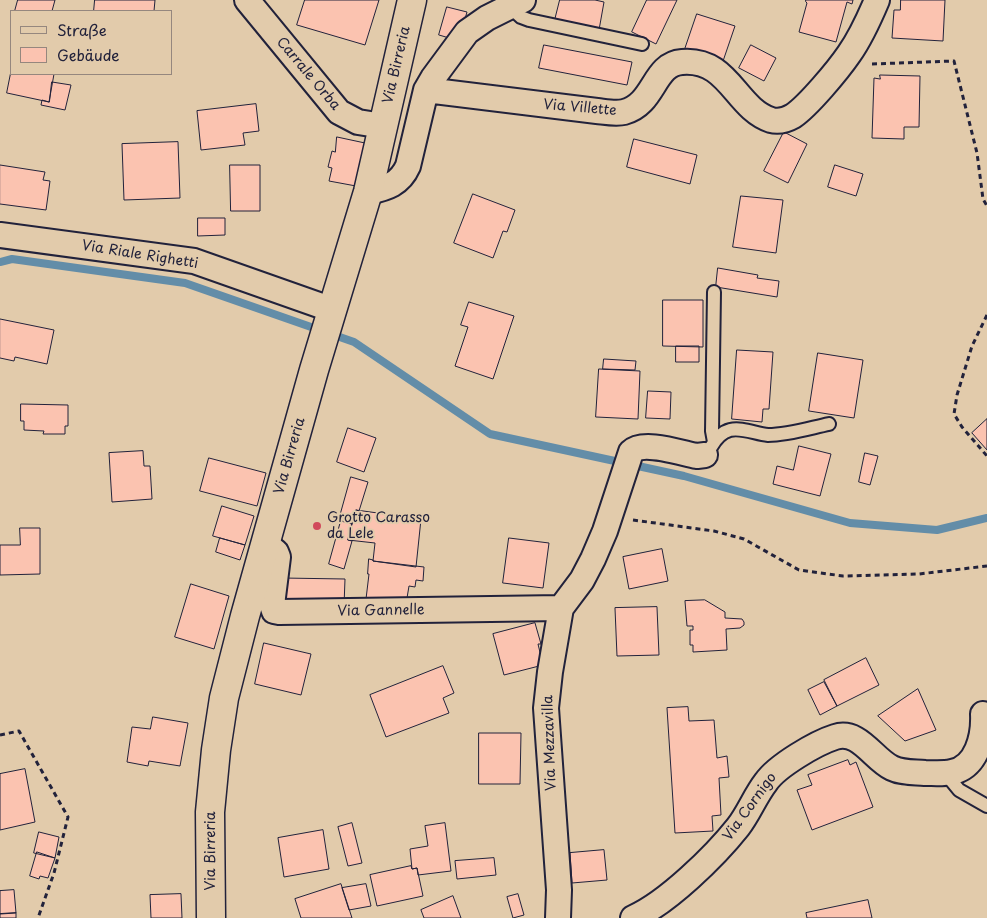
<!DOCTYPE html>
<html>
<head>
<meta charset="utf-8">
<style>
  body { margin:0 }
  #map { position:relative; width:987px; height:918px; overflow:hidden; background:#e2cbab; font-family:"Playpen Sans",sans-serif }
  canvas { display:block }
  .legend { position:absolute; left:10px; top:10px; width:162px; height:65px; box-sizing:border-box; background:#e2cbab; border:1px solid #95877e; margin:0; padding:6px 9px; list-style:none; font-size:15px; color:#22223b }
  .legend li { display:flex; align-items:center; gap:10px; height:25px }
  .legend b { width:25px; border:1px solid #95877e }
</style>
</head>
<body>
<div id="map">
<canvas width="987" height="918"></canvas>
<ul class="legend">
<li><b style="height:6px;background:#e2cbab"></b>Straße</li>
<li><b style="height:14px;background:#fbc3b0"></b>Gebäude</li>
</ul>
</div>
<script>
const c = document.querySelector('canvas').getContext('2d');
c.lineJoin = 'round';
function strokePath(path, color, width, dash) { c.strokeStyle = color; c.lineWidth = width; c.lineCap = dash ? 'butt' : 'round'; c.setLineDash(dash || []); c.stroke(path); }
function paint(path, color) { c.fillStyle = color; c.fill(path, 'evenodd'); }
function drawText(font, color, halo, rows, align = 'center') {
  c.font = font + ' "Playpen Sans",sans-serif'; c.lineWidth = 4; c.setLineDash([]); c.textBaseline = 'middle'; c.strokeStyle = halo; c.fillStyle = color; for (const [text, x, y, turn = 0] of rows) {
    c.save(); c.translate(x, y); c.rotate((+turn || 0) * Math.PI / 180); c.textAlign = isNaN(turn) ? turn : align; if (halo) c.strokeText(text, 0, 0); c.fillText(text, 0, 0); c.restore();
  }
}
const stream = new Path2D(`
  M0,262L12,259L185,283L354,342L490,434L684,476L850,523L937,530L987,518`);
const building = new Path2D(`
  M18,0H55L52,11H15Z
  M95,0H155L154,11H94Z
  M305,0H379L365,45L297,25Z
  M560,0H595L604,2L599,30L555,20Z
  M647,0H677L656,44L632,32Z
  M806,0H853L852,4L847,2L836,42L799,32L807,3L806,2Z
  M901,0H945L943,41L892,38L894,10H900Z
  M447,7L467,12L460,36L456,40L439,35Z
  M697,14L735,26L721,67L683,55Z
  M544,45L632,62L627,85L539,68Z
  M751,45L776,58L764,81L739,68Z
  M11,73L54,74L49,102L7,93Z
  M880,75L920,76L919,127H904V139L872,138L874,78L880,79Z
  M52,82L71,85L65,110L41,105L42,100L49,102Z
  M256,104L259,131L243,133L245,145L201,150L197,111Z
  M784,132L807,144L788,183L764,171Z
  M337,137L365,143L356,186L329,181L332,168L328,167L332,151L335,152Z
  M634,139L697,155L690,184L627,167Z
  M178,142L180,198L124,200L122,144Z
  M0,165L45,172L43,180L50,181L46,210L0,204Z
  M230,165H260V211H231Z
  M835,165L863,174L856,196L828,187Z
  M473,194L515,210L507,232L503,231L493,258L454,243Z
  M741,196L783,200L776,253L733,247Z
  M198,218H225V235L198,236Z
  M718,268L758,275L757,278L779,281L777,297L716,287Z
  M663,300H703V347L663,346Z
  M469,302L514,316L493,379L455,366L468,327L461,325Z
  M0,319L54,330L47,364L15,357L14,361L0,358Z
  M676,346H699V362H676Z
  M737,350L773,352L769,409H763L762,422L732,419Z
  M818,353L863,360L854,418L809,411Z
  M604,359L636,361L635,370L603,369Z
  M599,369L640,371L638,419L596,417Z
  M648,391L671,392L670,419L646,418Z
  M21,404L68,405V426H65V434H43L44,431L24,430V421H21Z
  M987,419V450L972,433Z
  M348,428L376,438L364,472L337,462Z
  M799,446L831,454L820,496L773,484L777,466L793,470Z
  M143,451L144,466H150L152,499L112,502L109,453Z
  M865,453L878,456L870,485L859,482Z
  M209,458L266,473L257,506L200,491Z
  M351,477L368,482L359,511L356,510L352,524L339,520Z
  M222,506L254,516L245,545L213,536Z
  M356,510L421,519L416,567L373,561L375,543L348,540Z
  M341,521L352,524L348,540L352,541L344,569L329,564Z
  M20,528H40V574L0,575V545H20Z
  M220,538L245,545L240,560L216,552Z
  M509,538L549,543L543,588L503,583Z
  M662,549L668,581L629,589L623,557Z
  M369,559L373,560V561L424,567L423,581L416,580L415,587L409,586L406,604L366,599L369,574H368Z
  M282,578L345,579L344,606L282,605Z
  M191,584L229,596L214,649L175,637Z
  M705,600L725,612V618L742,619L744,622V625L740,628L726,629L727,650L693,652V645H690V630H693V626H687L685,601Z
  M657,607L659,655L617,656L615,608Z
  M535,623L541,644H538L543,665L504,675L493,634Z
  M264,643L311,654L301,695L255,684Z
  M866,658L879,685L837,706L824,680Z
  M443,666L454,693L443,698L449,713L386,737L370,695Z
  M824,682L837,706L820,715L808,690Z
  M918,689L936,730L905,741L878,716Z
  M688,707L689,721L714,720L717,758L727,756L729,777L719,778L721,815L712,816L713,831L675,833L667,708Z
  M153,717L188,723L180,766L149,761L148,766L127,762L132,727L150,729Z
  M479,733H521L520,784H479Z
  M848,760L850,765L856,762L873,807L812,830L797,790L812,785L808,775Z
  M25,769L35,822L0,830V774Z
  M352,823L362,863L348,866L338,827Z
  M445,823L451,871L418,875L417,868L412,869L410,849L428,846L425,826Z
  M323,830L329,869L284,877L278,838Z
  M39,832L59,837L55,858L34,853Z
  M604,850L607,880L572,883L570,853Z
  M37,852L55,858L48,878L40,876L39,879L30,876Z
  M494,858L496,875L457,879L455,861Z
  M411,866L412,869L417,868L423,896L377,906L370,875Z
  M341,884L352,918H301L295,899Z
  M366,884L371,906L349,910L342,888Z
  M14,890L16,913L0,914V891Z
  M181,894L182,918H151L150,895Z
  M518,894L524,915L513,918L507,897Z
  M453,896L461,918H424L421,910Z
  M868,900L872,918H807L806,913Z
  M16,913V918H0V914Z`);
const path = new Path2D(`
  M872,64L954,61L977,153L983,199L987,206
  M987,315L972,346L957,395L954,414L962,427L987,456
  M633,520L714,531L744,539L799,570L843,576L919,574L987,566
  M0,735L19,731L68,817L54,873L38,918`);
const service = new Path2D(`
  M510,7L521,17L529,20L642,44
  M714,442L712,431L714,292
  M711,447C715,440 722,432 730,430C742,427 756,434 768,435C788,435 810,428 829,424
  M945,773L959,790L987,806`);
const minor = new Path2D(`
  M247,0L339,112L358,122L383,126
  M426,90L597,111C606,112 616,114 624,112C655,104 653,64 682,62C729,58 735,108 771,120C778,122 786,120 793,116C808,106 838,70 849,54C861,37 869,19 877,0
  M368,192C387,188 400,184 408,166L426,90L433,78L467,32L487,18L523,0
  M0,235L194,261L333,310
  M266,544L276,552L278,557L272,605L274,611L279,612L561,608
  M558,918L559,890L546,708L550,672L561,608L582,580L593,559L605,531L631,452C643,440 681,453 697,456L705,455
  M633,918C667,903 715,856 738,827C749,813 755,796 766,782C777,766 816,743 835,737C859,729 873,759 892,768C902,773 914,772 925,773C934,773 943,774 952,772C977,767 984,736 983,714`);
const tertiary = new Path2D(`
  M211,918L210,812L216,750L224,698L245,616L314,370L368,192L412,0`);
const markers = [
  [317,526,5,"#d1495b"]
];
const streetNames = [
  ["Via Birreria",397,65,-77],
  ["Carrale Orba",308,74,50],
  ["Via Villette",580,108,5],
  ["Via Riale Righetti",140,255,9],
  ["Via Birreria",290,456,-74],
  ["Via Gannelle",381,611,-1],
  ["Via Mezzavilla",550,743,-92],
  ["Via Cornigo",750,807,-54],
  ["Via Birreria",211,851,-90]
];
const poiNames = [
  ["Grotto Carasso",327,518],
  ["da Lele",327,534]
];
strokePath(stream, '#638da8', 8);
paint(building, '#fbc3b0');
strokePath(building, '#22223b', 1);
strokePath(service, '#22223b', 16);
strokePath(minor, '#22223b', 28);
strokePath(tertiary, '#22223b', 31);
strokePath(path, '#22223b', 3, [5, 4]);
strokePath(service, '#e2cbab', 12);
strokePath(minor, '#e2cbab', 24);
strokePath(tertiary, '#e2cbab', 28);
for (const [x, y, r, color] of markers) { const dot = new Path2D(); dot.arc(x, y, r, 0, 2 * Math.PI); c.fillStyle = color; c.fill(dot); strokePath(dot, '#e2cbab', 2); }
drawText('14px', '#22223b', '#e2cbab', streetNames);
drawText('14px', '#22223b', '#e2cbab', poiNames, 'left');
</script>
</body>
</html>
